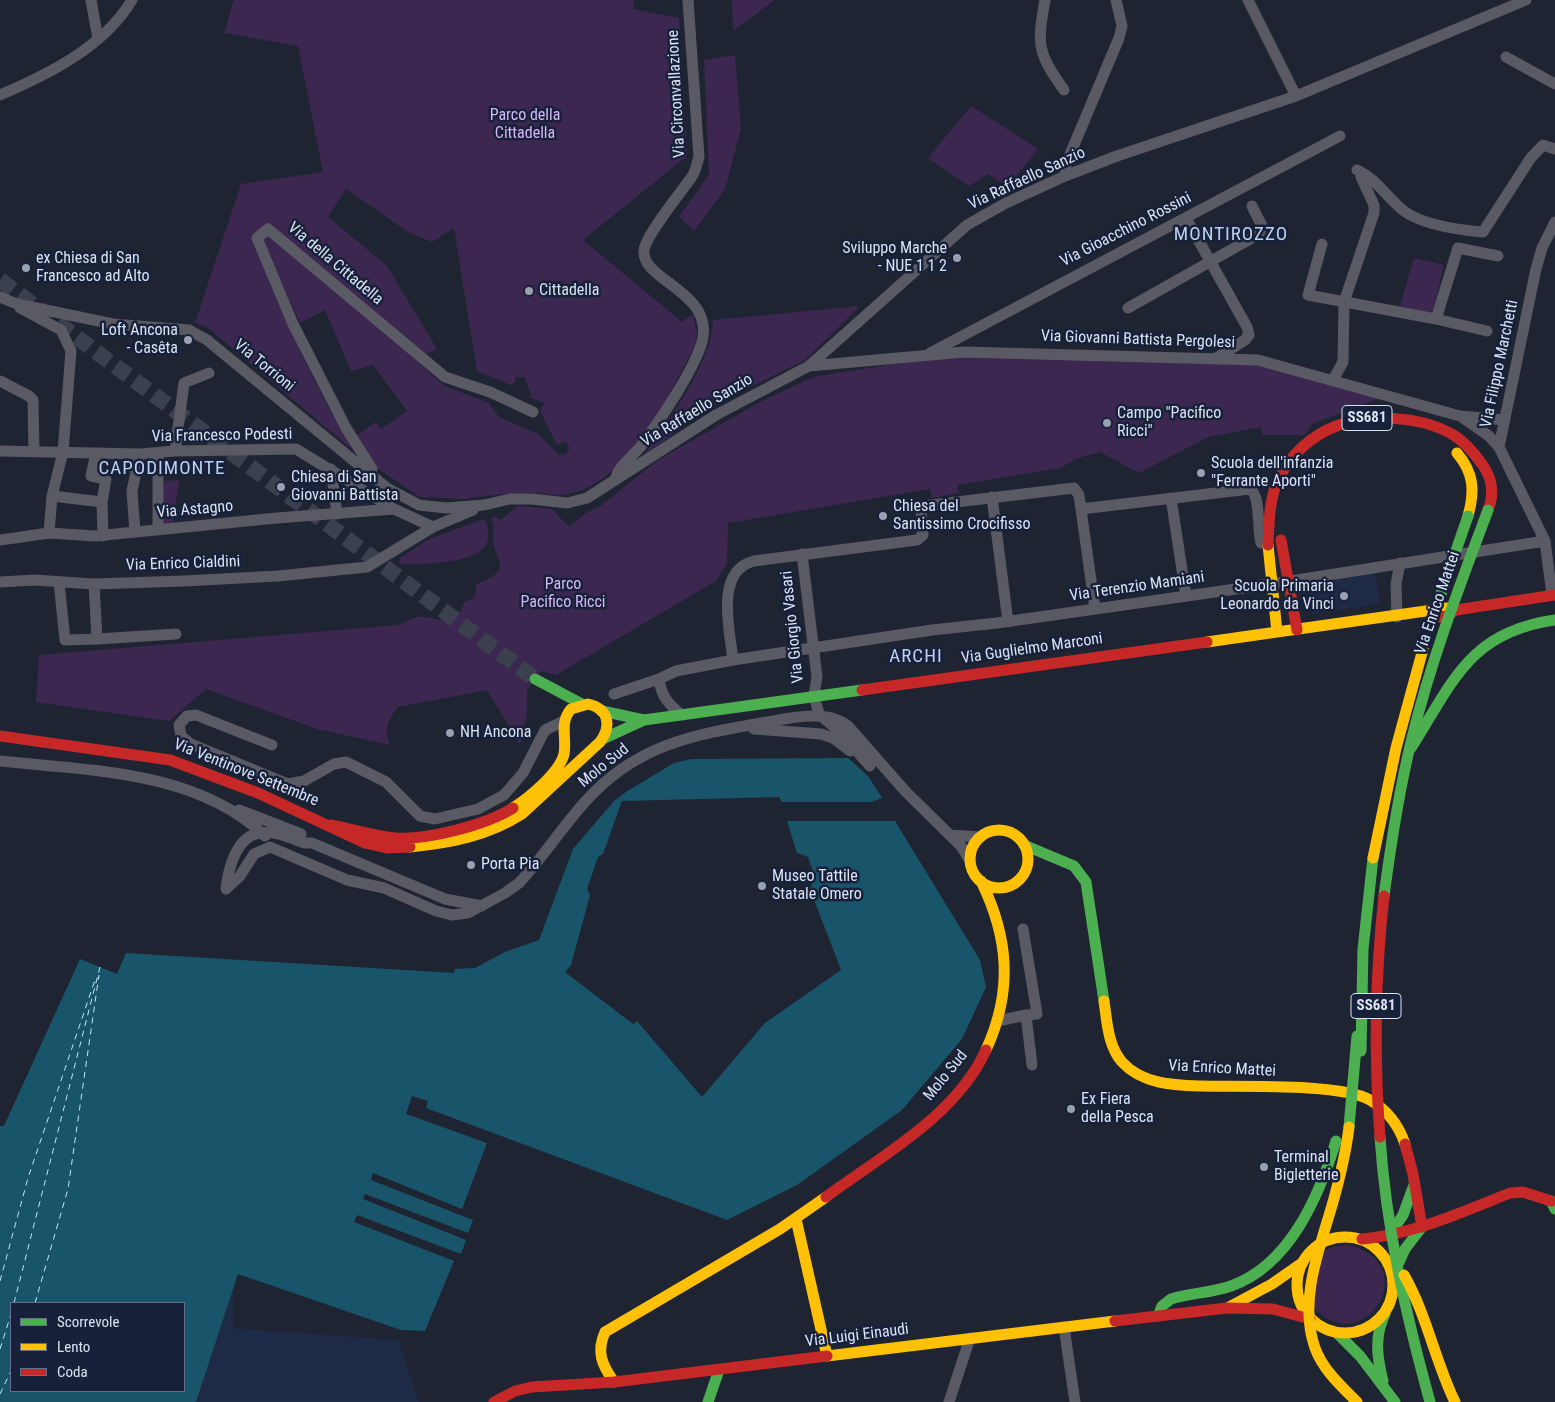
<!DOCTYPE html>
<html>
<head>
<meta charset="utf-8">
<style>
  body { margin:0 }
  #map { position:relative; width:1555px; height:1402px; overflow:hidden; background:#1f2432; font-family:"Roboto Condensed",sans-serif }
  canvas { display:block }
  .legend { position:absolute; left:10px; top:1302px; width:175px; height:90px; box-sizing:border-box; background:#17213a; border:1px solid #656e84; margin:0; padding:6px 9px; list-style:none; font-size:15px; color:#dae2f3 }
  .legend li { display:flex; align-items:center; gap:10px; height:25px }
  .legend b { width:25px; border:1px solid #656e84 }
</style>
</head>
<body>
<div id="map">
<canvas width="1555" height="1402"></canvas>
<ul class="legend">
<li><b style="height:6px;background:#4caf50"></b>Scorrevole</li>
<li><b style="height:6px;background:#ffc107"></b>Lento</li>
<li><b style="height:6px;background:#c62828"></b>Coda</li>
</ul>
</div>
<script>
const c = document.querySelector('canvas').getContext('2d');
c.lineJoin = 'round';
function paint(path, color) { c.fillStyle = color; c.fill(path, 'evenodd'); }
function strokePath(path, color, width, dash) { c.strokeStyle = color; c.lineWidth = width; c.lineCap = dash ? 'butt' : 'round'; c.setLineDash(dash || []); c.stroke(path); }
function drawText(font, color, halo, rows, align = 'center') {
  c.font = font + ' "Roboto Condensed",sans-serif'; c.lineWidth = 5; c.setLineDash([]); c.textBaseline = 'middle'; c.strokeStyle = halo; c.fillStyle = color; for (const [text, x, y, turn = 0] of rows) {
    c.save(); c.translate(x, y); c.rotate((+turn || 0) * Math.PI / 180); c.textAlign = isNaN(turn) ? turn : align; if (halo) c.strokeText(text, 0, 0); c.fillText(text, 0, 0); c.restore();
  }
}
const built = new Path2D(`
  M1375,573L1380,604L1312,614L1307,583Z
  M233,1289V1328L398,1340L419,1402H196Z`);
const green = new Path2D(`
  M234,0H634L633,9L679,18L687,156L583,240L682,322L693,314L697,333L695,346C668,396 630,481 569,494C558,497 543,493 531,493C512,493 493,495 474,497L466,499L420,497L374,466L357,435L376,422L381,429L407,411L373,365L351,371L325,310L300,323L262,240L270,235L403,348L435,378L447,387L489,403L499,417L538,434L558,454L565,455L570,448L565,441L557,445L540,411L544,403L529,397L531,394L524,377H516L513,386L477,371L454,228L432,242L408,232L346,189L328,217L387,266L437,349L426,354L268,224L251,236C282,310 311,384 355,452L207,327L195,323L241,184L323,172L298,46L224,33Z
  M732,0H775L733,31Z
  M735,55L741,129L725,189L694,231L679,217L709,174L704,60Z
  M971,106L1038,149L1008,187L988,174L969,186L928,158Z
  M1414,258L1444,265L1433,311L1428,313L1400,306Z
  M860,306L805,360L710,407L645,454C670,416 711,366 713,320Z
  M967,357L1254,364L1383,397L1312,424L1305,435H1262L1261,427L1208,437L1139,473L1100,452L1078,458L1060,468L957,485L959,493L932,498L930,489L728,523L727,563L716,581L556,675L541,671L527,690V713L520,745L487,690L398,707C387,720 384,729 390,745L317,729L206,689L169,721L36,702L39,655L398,625L419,616L448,621L461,612L464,602L473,599L477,591L475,585L492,577L500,570C500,561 497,556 494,547C492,537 496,528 491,519L494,516L500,520L518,506L552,509L569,527L587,512L599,507L658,460L760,402L813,377L920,360Z
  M179,480L173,524L162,525L164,481Z
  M484,519C489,526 488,530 488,538C487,565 419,564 399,564L400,558L429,539Z
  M1348,1245C1425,1262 1365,1364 1312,1306L1324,1251L1335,1246Z`);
const water = new Path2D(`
  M848,758L868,776L882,798L871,802H782L779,797L622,801L603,854L598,857L587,889L590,895L571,965L565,972L633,1024L637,1021L702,1097L765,1023L841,970L810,889L815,877L808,857L797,853L787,821H895L980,960L986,987L962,1039L902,1110L797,1185L727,1220L426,1108L428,1101L412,1096L406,1114L487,1143L462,1209L373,1173L371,1180L473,1220L468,1233L365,1194L363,1199L466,1240L461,1254L357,1215L354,1222L454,1261L425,1331L401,1330L238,1274L196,1402H0V1126H4L80,959L117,974L126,953L454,973L455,969L475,968L505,952L539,940L573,849L614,801L626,792L674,763L691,759ZM184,1303V1391H11V1303Z`);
const ferry = new Path2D(`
  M0,1281L28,1178L96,977
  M14,1303L100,967
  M35,1303L68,1189L99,975
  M0,1349L11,1314
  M0,1394L11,1371`);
const secondaryTunnel = new Path2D(`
  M0,280L535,679`);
const street = new Path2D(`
  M91,0L98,39
  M1045,0C1037,45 1037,52 1064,90
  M1248,0L1296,96
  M1506,57L1555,84
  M0,95C49,74 104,47 132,0
  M1357,170C1377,179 1387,198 1404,211C1423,225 1460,230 1483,232L1530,159L1543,145L1555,149
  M1065,176L1066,164L1119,38L1122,26L1116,0
  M1186,218L1247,327L1249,335L1245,340L1215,359
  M1322,244L1308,295L1436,319L1487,331
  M0,297L17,304L113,324L189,330L207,340L387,488L419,505L446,508L484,505L510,499H532L567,503L587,498L716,415L809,366L967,225L1006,203L1065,176L1117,156L1296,96L1526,0
  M20,308L61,330L71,351L63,452L52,496L49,533
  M1128,308L1259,234L1262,226L1252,206
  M1436,319L1458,248L1498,256
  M930,353L1340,136
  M809,366L964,352L1258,360L1460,416L1505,420
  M1333,380L1343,362L1344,302L1374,213V205L1361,177
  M0,381L29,396L33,400L34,451
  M1463,418L1489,436L1499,447L1545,541L1552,595
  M1499,447L1536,269L1542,248L1555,222
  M0,451L140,454L175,451L296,449L394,509L433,527
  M175,451L184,383L209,373
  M96,453L91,476L106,479L102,502L103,536
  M331,469L337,514
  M372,469L346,428L293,324L257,238L268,229L445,377L490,392L533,412
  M616,477C620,465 634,455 642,445C659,422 699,363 703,337C710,291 642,280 644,251C644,237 683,190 693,175C696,169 697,163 699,157L688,0
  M52,496L102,502
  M992,497L1008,622
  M1171,498L1186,596
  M1081,509L1250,489C1261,495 1257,530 1261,543
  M158,530V454
  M135,532L132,491L140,454
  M0,540L49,533L95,536L277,518L394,509
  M802,554L817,677L814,696L819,714L840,732L870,766
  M0,582L34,580L94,584L184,581L278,576L367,567L433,527L473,510
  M59,582L65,640L97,639L94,584
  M1397,617L1396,584L1400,563
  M97,639L176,634
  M733,660C730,631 714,571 754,561L917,540L923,535L921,511L925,506L931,505L1074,488L1079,495L1095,609
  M659,679C661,696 669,705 682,715
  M614,694L659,679L676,671L733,660L932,630L997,623L1271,584L1545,541
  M754,729L821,734L833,738L850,751
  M272,745L196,715L187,716L179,725L181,736L191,744L288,784L304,781L334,764L346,762L386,782L420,816L435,819L478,809L504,795L523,773L545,730L564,721
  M0,761C90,771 196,770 265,836
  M239,810L301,834
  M950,835L980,837
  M226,889L240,876L254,854L270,847L347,880L384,888L436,911L452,915L468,913L505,893L519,883C542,858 561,829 584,803C636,744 693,735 767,722C791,718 827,709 848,726L906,792L961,846L970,861
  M226,889C228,870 236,836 260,833C275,830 292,839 305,843H312L445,899L482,906
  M1023,929L1037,1014L1026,1015
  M998,1021L1026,1015L1032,1065
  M1064,1327L1075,1402
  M949,1402L970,1338`);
const fast = new Path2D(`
  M535,679L582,704
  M602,711L644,720
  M605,738L644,720L862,690
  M1411,748C1453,682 1469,632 1555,620
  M1024,845L1074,866L1086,882L1104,1001
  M1551,1201L1555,1209
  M1389,1236L1403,1215L1414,1185
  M1396,1269L1405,1249L1422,1227
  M1158,1316L1162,1306L1171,1299C1190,1293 1211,1293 1231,1286C1290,1265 1319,1196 1336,1141
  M1337,1333L1360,1356L1395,1402
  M1383,1381C1377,1357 1374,1337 1385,1314
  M708,1402L719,1370`);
const slow = new Path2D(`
  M1457,453C1474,473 1475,491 1468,516
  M1268,545L1277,632L1447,608
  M1207,642L1277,632
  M970 859a29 29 0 1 1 58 0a29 29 0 1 1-58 0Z
  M410,847C450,843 488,836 522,814L600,742C612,726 609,709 588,704L571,709C559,723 567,738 564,754C560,772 529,798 513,808
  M981,881C1009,938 1013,991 986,1050
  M1104,1001C1107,1022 1108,1046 1122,1062C1142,1084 1173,1085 1200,1086C1239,1087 1341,1083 1370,1100C1387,1110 1399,1126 1405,1144
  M796,1219L827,1356
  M1297 1285a48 48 0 1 1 96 0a48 48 0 1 1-96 0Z
  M1229,1307L1272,1284L1302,1263
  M827,1356L1115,1321
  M614,1382C602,1365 596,1352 605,1332L780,1229L826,1197`);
const jam = new Path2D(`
  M1281,540L1297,630
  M1268,545C1269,525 1269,504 1276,485C1286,461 1304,442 1327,430C1363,412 1421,415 1455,436C1466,443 1474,453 1482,464C1492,478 1495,493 1488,510
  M1440,617L1447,616L1456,610L1555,595
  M862,690L1207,642
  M0,736L170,760L258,793L365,843L387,848L410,847
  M331,825C352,829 373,836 395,838C428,840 486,825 513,808
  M1405,1144L1413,1174L1422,1227
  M826,1197C881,1156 956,1116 986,1050
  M1362,1239C1414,1234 1462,1212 1510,1193L1523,1192L1551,1201
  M1115,1321L1227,1308L1273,1309L1310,1319
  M494,1402L515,1391L532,1387L614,1382L827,1356`);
const fastBridge = new Path2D(`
  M1433,617L1468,516
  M1384,896C1391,843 1399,790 1412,738C1431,660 1460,585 1488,510
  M1361,1051L1363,949L1373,858
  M1349,1127L1357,1036
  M1380,1137C1386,1228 1406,1315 1430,1402`);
const slowBridge = new Path2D(`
  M1373,858L1396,748L1423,649
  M1349,1127C1346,1152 1340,1177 1333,1202C1320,1248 1298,1300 1315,1348C1323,1370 1341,1386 1357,1402
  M1404,1275C1427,1315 1435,1361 1455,1402`);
const jamBridge = new Path2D(`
  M1380,1137C1374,1057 1375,976 1384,896`);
const markers = [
  [957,258,5,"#99a0af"],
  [26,268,5,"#99a0af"],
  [529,291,5,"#99a0af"],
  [188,340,5,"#99a0af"],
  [1107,423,5,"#99a0af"],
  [1201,473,5,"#99a0af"],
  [281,487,5,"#99a0af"],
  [883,516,5,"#99a0af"],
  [1344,596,5,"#99a0af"],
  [450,733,5,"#99a0af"],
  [471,865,5,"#99a0af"],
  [762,886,5,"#99a0af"],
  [1071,1109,5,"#99a0af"],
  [1264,1167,5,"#99a0af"]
];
const shields = [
  [1367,418,50],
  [1376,1006,50]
];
const shieldNames = [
  ["SS681",1367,418],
  ["SS681",1376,1006]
];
const streetNames = [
  ["Via Circonvallazione",677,94,-93],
  ["Via Raffaello Sanzio",1027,179,-25],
  ["Via Gioacchino Rossini",1126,230,-27],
  ["Via della Cittadella",335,264,40],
  ["Via Giovanni Battista Pergolesi",1138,340,2],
  ["Via Filippo Marchetti",1500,364,-78],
  ["Via Torrioni",264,366,39],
  ["Via Raffaello Sanzio",697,411,-31],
  ["Via Francesco Podesti",222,436,-1],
  ["Via Astagno",195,510,-5],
  ["Via Enrico Cialdini",183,564,-2],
  ["Via Terenzio Mamiani",1137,587,-8],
  ["Via Enrico Mattei",1438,603,-71],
  ["Via Giorgio Vasari",793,627,-96],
  ["Via Guglielmo Marconi",1032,649,-8],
  ["Molo Sud",604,766,-39],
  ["Via Ventinove Settembre",246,773,22],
  ["Via Enrico Mattei",1222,1069,3],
  ["Molo Sud",946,1076,-51],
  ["Via Luigi Einaudi",857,1336,-7]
];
const parkNames = [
  ["Parco della",525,116],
  ["Cittadella",525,134],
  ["Parco",563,585],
  ["Pacifico Ricci",563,603]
];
const poiNames = [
  ["Sviluppo Marche",947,249,"right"],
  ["- NUE 1 1 2",947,267,"right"],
  ["ex Chiesa di San",36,259],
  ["Francesco ad Alto",36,277],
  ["Cittadella",539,291],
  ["Loft Ancona",178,331,"right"],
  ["- Casêta",178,349,"right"],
  ["Campo \"Pacifico",1117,414],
  ["Ricci\"",1117,432],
  ["Scuola dell'infanzia",1211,464],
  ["\"Ferrante Aporti\"",1211,482],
  ["Chiesa di San",291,478],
  ["Giovanni Battista",291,496],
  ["Chiesa del",893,507],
  ["Santissimo Crocifisso",893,525],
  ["Scuola Primaria",1334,587,"right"],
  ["Leonardo da Vinci",1334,605,"right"],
  ["NH Ancona",460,733],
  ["Porta Pia",481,865],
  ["Museo Tattile",772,877],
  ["Statale Omero",772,895],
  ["Ex Fiera",1081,1100],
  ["della Pesca",1081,1118],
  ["Terminal",1274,1158],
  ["Bigletterie",1274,1176]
];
const quarterNames = [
  ["MONTIROZZO",1231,235],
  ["CAPODIMONTE",162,469],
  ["ARCHI",916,657]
];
paint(built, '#1e2a46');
paint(green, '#3c2750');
paint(water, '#19556a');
strokePath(ferry, '#bee7f8', 1, [6, 5]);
strokePath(secondaryTunnel, '#3b404f', 16, [16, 8]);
strokePath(street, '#5a5a64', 11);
strokePath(fast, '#4caf50', 11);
strokePath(slow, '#ffc107', 11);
strokePath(jam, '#c62828', 11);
strokePath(fastBridge, '#4caf50', 11);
strokePath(slowBridge, '#ffc107', 11);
strokePath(jamBridge, '#c62828', 11);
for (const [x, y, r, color] of markers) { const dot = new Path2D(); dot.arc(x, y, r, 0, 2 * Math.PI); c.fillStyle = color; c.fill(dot); strokePath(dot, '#17213a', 2); }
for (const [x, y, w] of shields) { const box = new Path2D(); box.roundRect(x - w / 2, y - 12.5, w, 25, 4); c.fillStyle = '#17213a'; c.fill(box); strokePath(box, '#dae2f3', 1); }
drawText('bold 15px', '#dae2f3', null, shieldNames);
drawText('16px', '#dae2f3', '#17213a', streetNames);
drawText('16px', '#d7b6f8', '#17213a', parkNames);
drawText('16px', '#dae2f3', '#17213a', poiNames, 'left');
c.letterSpacing = '1px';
drawText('19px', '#bfcff0', '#17213a', quarterNames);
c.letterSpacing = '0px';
</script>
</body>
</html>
